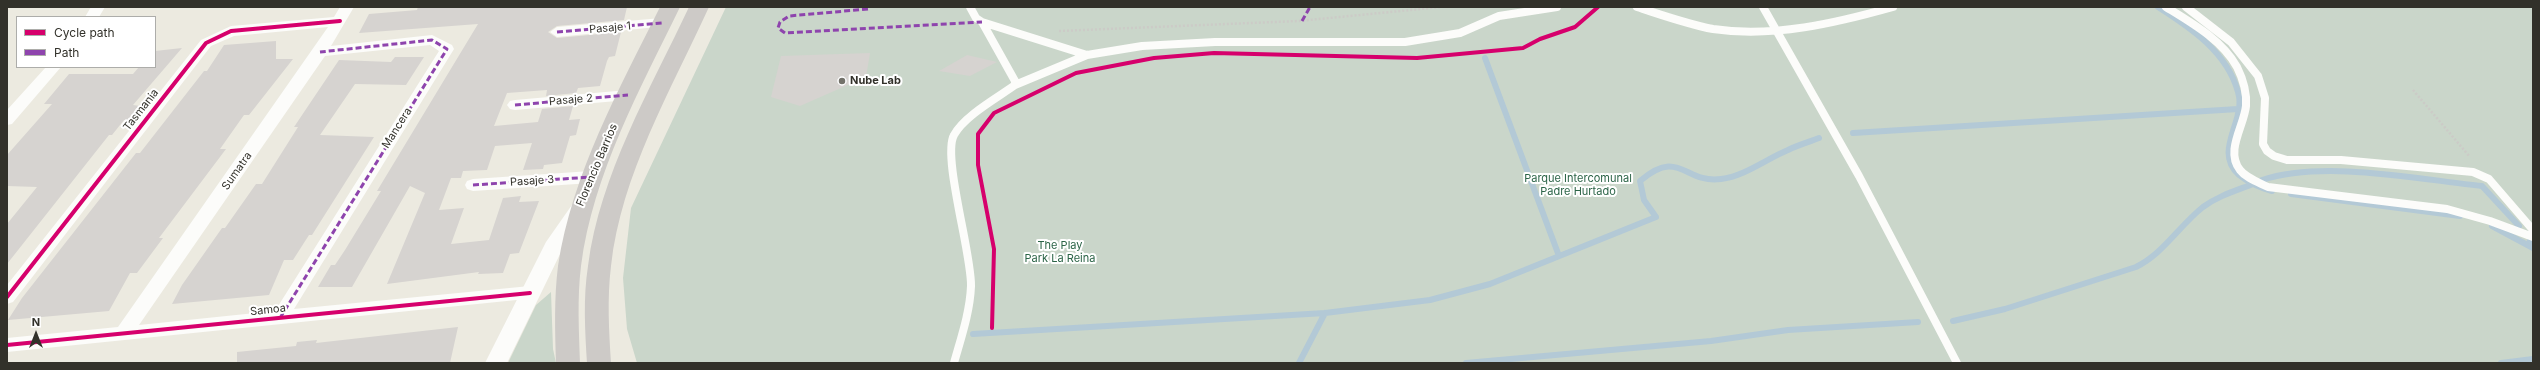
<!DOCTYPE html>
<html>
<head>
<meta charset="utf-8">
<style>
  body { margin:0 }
  #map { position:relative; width:2540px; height:370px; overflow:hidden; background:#eceae0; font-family:Inter,sans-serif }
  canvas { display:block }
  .frame { position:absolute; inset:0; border:8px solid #32312a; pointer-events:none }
  .legend { position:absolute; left:16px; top:16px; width:140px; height:52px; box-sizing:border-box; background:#fff; border:1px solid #adadaa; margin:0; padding:5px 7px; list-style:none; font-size:12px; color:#32312a }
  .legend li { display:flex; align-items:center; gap:8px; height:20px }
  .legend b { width:20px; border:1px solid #adadaa }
  .north { position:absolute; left:16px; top:314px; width:40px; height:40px; -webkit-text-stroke:3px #fff; paint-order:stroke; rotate:0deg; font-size:11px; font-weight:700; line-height:16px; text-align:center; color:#32312a }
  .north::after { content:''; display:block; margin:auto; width:14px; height:18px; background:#32312a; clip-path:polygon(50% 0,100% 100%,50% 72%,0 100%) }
</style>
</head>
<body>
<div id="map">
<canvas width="2540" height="370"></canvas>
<div class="frame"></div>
<ul class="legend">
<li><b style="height:5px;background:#d6006c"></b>Cycle path</li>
<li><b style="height:5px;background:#8e44ad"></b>Path</li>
</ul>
<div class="north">N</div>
</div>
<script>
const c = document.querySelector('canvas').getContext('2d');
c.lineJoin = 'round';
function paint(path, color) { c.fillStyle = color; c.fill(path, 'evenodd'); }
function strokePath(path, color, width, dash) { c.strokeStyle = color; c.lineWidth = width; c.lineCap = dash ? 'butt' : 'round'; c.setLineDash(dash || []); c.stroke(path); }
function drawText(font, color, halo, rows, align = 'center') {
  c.font = font + ' Inter,sans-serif'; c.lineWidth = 4; c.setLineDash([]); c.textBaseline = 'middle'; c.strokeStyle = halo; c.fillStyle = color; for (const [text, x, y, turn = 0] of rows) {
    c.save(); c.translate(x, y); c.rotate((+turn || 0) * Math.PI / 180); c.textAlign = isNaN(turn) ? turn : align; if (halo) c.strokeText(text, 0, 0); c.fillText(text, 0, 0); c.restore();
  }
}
const green = new Path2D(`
  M726,7H2533V363H637L627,329L623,278L631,208Z
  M551,292L553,349L556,363H508L536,305Z`);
const stream = new Path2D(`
  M2158,7C2191,28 2227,52 2238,92C2247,120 2212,151 2239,175C2249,183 2260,188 2272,191
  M1485,58L1559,256
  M1853,133L2238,109
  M2262,180C2324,160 2416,179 2482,186L2519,226
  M2291,194L2460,216
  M2492,226L2533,248
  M2530,241L2533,245
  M1953,321L2005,309L2136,267C2163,254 2179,226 2203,207C2218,196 2235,191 2253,184
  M973,334L1325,313L1430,300L1490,284L1656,217L1644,200L1640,181C1680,147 1684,184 1721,179C1745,176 1766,159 1788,150C1798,145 1809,142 1819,138
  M1299,363L1325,313
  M1466,363L1711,341L1788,330L1918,322
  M2501,363L2533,359`);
const building = new Path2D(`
  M418,7H627L624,20L557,26L548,32L557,38L621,32L615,56L609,57L607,61L600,86L578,88L576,93L546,96L547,90L507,93L494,126L538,122L542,109L573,106L569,120L580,119L576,135L570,136L562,163L544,165L543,169L523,170L532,143L495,146L487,170L463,171L461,178H451L439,210L464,208L451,244L489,240L503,198L521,196L519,202L539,201L519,253L510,254L503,273L478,274L479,272L387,284L425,193L410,186L352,287H318L331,265H335L345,250L381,191H377L478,24L359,33L369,14L417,10Z
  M276,41V59H293L249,115H244L220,149H226L159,238H163L137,273H130L109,311L8,320L22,298L136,153H140L204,71H207L224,45Z
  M182,48L133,105L140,106L128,120H124L112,135H109L7,264V224L37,187L7,186V155L52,104H44L69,74H133L139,67H155V51Z
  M870,53L866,77L800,106L771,97L781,56Z
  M967,55L997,62L970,76L939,71Z
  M395,57H424L406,85L355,84L320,135L374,137L312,235H309L293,260H284L269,295L172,304L182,285L222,228H225L256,184H262L298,127H294L339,60L391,62Z
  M458,327L450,363H237V352L296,346L297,342L317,340L316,343Z`);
const path = new Path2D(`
  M1059,31L1299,21L1441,7
  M2413,90L2470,157`);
const service = new Path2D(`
  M970,7L976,18L982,22
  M1637,7C1662,15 1687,24 1713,29C1773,38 1836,23 1893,7
  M1763,7L1859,176L1957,363
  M2166,7C2192,23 2222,40 2237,67C2243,79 2247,93 2246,106C2244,126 2225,151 2240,170C2246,178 2258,182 2268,187L2447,209L2490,221L2533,237
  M2186,7L2231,42L2258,76L2265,98L2263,144L2267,151L2274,156L2287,160H2341L2473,172L2489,179L2533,230
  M1015,85L1087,55
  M954,363C961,338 970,312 971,286C972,255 942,156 954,135C964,116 997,98 1015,85V81L982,22L1087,55L1142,46L1215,42H1405L1460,33L1499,16L1557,7`);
const minor = new Path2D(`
  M91,7H105L99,17H85Z
  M340,7H354L331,46L432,35L452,45L454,49L294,309L530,286L536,288L539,293L536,298L7,352V338L118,327L328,27L234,36L211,46L13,302L7,304V285L201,40L231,26L334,17ZM430,45L439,51L275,311L139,325L325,56Z
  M662,18L667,20L669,23L667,26L557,37L550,32L557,27Z
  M46,67H61L12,124L7,125V110Z
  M628,90L633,91L636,95L633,99L628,100L515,110L510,109L507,105L510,101L515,100Z
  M591,171L597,173L599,177L597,181L591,183L473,191L467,189L465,185L467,181L473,179Z`);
const tertiary = new Path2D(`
  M581,199L588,202L591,207L561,252L507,363H485L546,242L574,202Z`);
const secondary = new Path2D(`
  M660,7H680C640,89 593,174 581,266C577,299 579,331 580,363H556C555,330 554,298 558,266C572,174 619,89 660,7Z
  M689,7H709C671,90 621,175 611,266C607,299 609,331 611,363H587C585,330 583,298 588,266C600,174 650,90 689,7Z`);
const quiet = new Path2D(`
  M868,9L789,16L780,22L778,28L785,33L982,22
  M1302,21L1310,7
  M557,32L662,23
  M515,105L628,95
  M473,185L591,177
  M280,318L447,49L432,40L320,52`);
const cycleway = new Path2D(`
  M7,297L206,43L231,31L340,21
  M992,328L994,249L978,165V134L994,113L1076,73L1154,58L1214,53L1417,58L1523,48L1540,39L1575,27L1598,7
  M7,345L530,293`);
const markers = [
  [842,81,4,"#73726a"]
];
const streetNames = [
  ["Pasaje 1",610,28,-5],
  ["Pasaje 2",571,100,-5],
  ["Tasmania",141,110,-52],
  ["Mancera",397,128,-58],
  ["Florencio Barrios",597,165,-67],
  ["Sumatra",237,171,-55],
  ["Pasaje 3",532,181,-4],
  ["Samoa",268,310,-6]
];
const poiNames = [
  ["Nube Lab",850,81]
];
const parkNames = [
  ["Parque Intercomunal",1578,179],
  ["Padre Hurtado",1578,192],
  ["The Play",1060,246],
  ["Park La Reina",1060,259]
];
paint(green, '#cad6ca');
strokePath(stream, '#b3c9d6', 6);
paint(building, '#d6d3d0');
strokePath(path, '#cccbc7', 2.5, [2, 2]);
strokePath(service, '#fcfcfa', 8);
paint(minor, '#fcfcfa');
paint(tertiary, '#fcfcfa');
paint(secondary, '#cdcac7');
strokePath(quiet, '#8e44ad', 3, [6, 3]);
strokePath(cycleway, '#d6006c', 4);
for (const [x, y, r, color] of markers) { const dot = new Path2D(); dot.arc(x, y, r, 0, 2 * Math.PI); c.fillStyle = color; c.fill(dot); strokePath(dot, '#fff', 1.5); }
drawText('11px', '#32312a', '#fff', streetNames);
drawText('bold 11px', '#32312a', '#fff', poiNames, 'left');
drawText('11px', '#2b6447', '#fff', parkNames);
</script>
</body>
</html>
